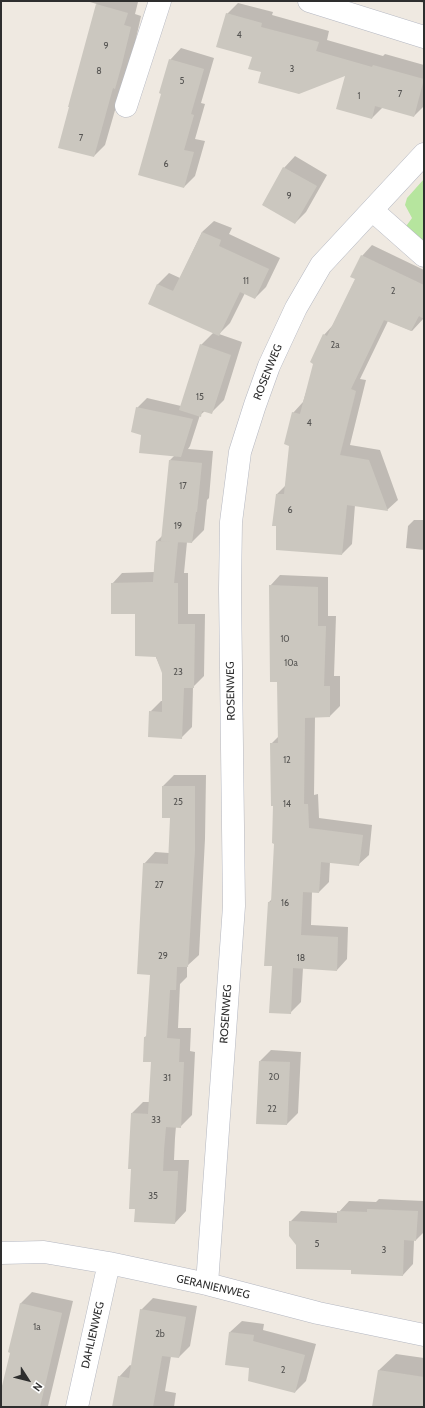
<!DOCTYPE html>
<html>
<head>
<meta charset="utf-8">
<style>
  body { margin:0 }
  #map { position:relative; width:425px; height:1408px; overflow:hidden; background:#efe9e1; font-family:Cabin,sans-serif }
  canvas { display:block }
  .frame { position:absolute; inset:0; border:2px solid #2e2e2e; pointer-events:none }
  .north { position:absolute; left:8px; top:1360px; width:40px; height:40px; -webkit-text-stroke:3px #fff; paint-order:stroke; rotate:126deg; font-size:11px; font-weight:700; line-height:16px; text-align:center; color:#2e2e2e }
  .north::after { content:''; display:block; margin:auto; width:14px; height:18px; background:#2e2e2e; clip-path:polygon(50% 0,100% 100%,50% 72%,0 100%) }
</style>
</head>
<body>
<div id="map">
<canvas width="425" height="1408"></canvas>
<div class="frame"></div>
<div class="north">N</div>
</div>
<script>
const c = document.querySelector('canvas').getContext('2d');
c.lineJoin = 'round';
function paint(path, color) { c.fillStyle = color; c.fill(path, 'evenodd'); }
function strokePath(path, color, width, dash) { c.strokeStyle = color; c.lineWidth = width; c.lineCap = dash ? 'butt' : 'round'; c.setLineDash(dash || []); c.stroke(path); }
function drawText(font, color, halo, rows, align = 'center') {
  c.font = font + ' Cabin,sans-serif'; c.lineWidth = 3; c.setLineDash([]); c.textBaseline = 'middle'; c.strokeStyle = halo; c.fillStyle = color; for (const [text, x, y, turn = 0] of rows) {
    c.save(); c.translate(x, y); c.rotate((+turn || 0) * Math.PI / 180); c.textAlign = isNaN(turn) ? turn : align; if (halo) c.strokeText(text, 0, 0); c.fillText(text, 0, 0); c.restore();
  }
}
const green = new Path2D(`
  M424,179V248L404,229L412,218L405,205L407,198Z`);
const shadow = new Path2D(`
  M86,1H134L138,2L135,14L141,16L133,52L124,79L105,145L94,156L71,106H69L97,4Z
  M416,1H424V3Z
  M238,3L273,12L272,15L329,31L327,40L383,56L385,54L424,65V106L414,116L383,107L372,118L347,74L263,72L227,14Z
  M181,48L214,58L201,103L205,104L195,139L205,141L195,176L184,187L163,93L170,60Z
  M295,156L327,175L306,212L295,223L263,205L284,168Z
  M214,221L232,228L229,234L280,258L266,287L255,298L245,293L230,323L219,334L242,342L224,400L211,413L205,411L200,415L190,446L188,449L213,451L209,498L207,500L204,530L192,542H187L184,573H188V614H205L204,676L193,687L192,727L181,738L150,712L161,701H163V673L136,613L112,584L122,573L154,572L157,541L163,535L170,460L175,455L142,434L137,408L147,398L181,406L201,345L214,332L149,304L158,284L169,273L180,278L202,232Z
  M372,245L424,270V318L412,331L388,321L360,379L366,380L350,445L380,450L398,500L387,510L355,505L352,544L342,554L278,525H274L277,494L286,485L293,413L303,402L324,335L333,325L356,278L362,256Z
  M414,520H424V550L406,548L408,526Z
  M280,575L328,577V616H336L334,676H340V706L330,716L315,717L314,795L318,794L319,818L372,825L369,855L358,865L330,862L329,882L319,892H312L311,925L348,927L347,959L337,970L303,968L301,1002L290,1013L273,965L269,902L272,899L275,843L271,744L279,736L278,681L270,586Z
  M174,775H206L205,839L199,955L187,966V977L180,984L178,1028H191L190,1051L195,1052L192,1115L180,1127L176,1126L175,1138L174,1160H189L186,1211L175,1223L135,1221L136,1208L132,1113L143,1102H150L152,1061L144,1038L147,1035L151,974L144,864L155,852L169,853L172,817L163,786Z
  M271,1050L301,1052L298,1113L287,1124L260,1061Z
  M379,1199L424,1201V1232L416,1240H414L413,1264L403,1275L352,1270L297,1244L290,1222L301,1211L338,1213L349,1201L376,1202Z
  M32,1292L73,1301L48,1406L47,1407H1V1395L11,1352H9L21,1303Z
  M153,1298L197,1306L190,1346L179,1357L171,1356L165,1391L176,1393L174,1407H114L119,1377L130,1365L132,1366L141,1310Z
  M242,1321L264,1324L263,1330L316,1344L306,1381L295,1392L250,1367L226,1364L230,1332Z
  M396,1354L424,1358V1407H373L379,1370Z`);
const building = new Path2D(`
  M96,4L128,13L124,25L131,27L122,64L115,89L113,88L94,157L58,148L69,107H68Z
  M226,13L262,23L261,27L319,42L316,51L372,67L373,65L424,79L414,117L375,106L372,119L336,109L345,76L299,94L258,83L261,72L248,69L252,57L216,47Z
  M169,59L204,69L191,114L194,115L184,150L194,152L184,188L138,175L161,94L159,93Z
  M283,167L317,186L295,224L262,205Z
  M202,232L221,240L219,246L269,269L255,299L240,292L219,336L148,304L157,284L173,291Z
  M361,255L424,285V319L419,316L411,331L384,320L351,389L356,391L340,455L369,460L388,511L347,505L342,555L276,550V526H272L276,494H284L289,446L284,444L292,412L300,414L313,364L310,362L323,334L327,336L355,279L350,277Z
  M200,344L231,355L212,414L202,411L201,417L179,410Z
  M136,407L193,419L181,457L139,453L141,435L131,432Z
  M169,460L202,463L197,512H196L192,543L161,541Z
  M156,541L178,542L174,583H178V624H195L194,688H184L182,739L148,737L149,711L162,712V673L156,657L135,656V614H111V583L153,582Z
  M269,585L318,587V626H326L324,686H330V717L305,718L304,804H308L309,828L363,835L359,866L321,862L319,893L303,892L301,935L338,937L337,971L293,968L291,1014L269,1013L272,966H264L268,902H271L274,844L272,843L273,806H271L270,743H278L277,682H270Z
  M162,786H195V850L188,967H177L176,990H170L167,1038L180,1039L179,1062H184L181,1128L166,1127L164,1150L163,1171H178L175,1224L134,1222L135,1209H129L131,1169H128L131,1113L148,1114L151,1062H143L144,1037H146L150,975L137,974L143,863L168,864L170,818H162Z
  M259,1061L290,1062L287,1125L256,1124Z
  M367,1209L418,1211L416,1241L404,1240L403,1276L351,1274V1270L296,1269V1245L289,1236V1221L337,1223V1211L367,1212Z
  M20,1303L62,1313L40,1407H1V1390L10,1353L8,1352Z
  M140,1309L186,1317L179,1358L162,1356L153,1407H112L118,1376L129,1378Z
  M229,1332L254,1335L253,1341L305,1355L295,1393L248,1381L249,1368L225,1365Z
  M378,1370L424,1377V1407H372Z`);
const street = new Path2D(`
  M309,1L424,37
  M126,106L160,1
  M372,210L424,256
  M1,1253L44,1252L109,1263L207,1284L318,1313L424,1335
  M207,1284L234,906L230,589L231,522L240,452L255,405L269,366L296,308L321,265L424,154
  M77,1407L109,1263`);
const numberNames = [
  ["4",239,35],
  ["9",106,46],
  ["3",292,69],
  ["8",99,71],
  ["5",182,81],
  ["7",400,94],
  ["1",359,96],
  ["7",81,138],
  ["6",166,164],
  ["9",289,196],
  ["11",246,281],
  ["2",393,291],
  ["2a",335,345],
  ["15",200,397],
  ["4",309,423],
  ["17",183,486],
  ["6",290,510],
  ["19",178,526],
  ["10",285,639],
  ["10a",291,663],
  ["23",178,672],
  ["12",287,760],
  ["25",178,802],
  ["14",287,804],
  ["27",159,885],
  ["16",285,903],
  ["29",163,956],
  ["18",301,958],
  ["20",274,1077],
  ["31",167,1078],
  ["22",272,1109],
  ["33",156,1120],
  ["35",153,1196],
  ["5",317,1244],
  ["3",384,1250],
  ["1a",37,1327],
  ["2b",160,1334],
  ["2",283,1370]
];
const streetNames = [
  ["ROSENWEG",268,372,-68],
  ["ROSENWEG",231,691,-91],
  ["ROSENWEG",226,1014,-86],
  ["GERANIENWEG",213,1287,13],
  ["DAHLIENWEG",93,1335,-77]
];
paint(green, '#b6e59e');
paint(shadow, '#0003');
paint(building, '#cbc7bf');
strokePath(street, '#b4b7c1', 23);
strokePath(street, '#fff', 22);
drawText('9px', '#555452', null, numberNames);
drawText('11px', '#2e2e2e', '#fff', streetNames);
</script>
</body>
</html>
